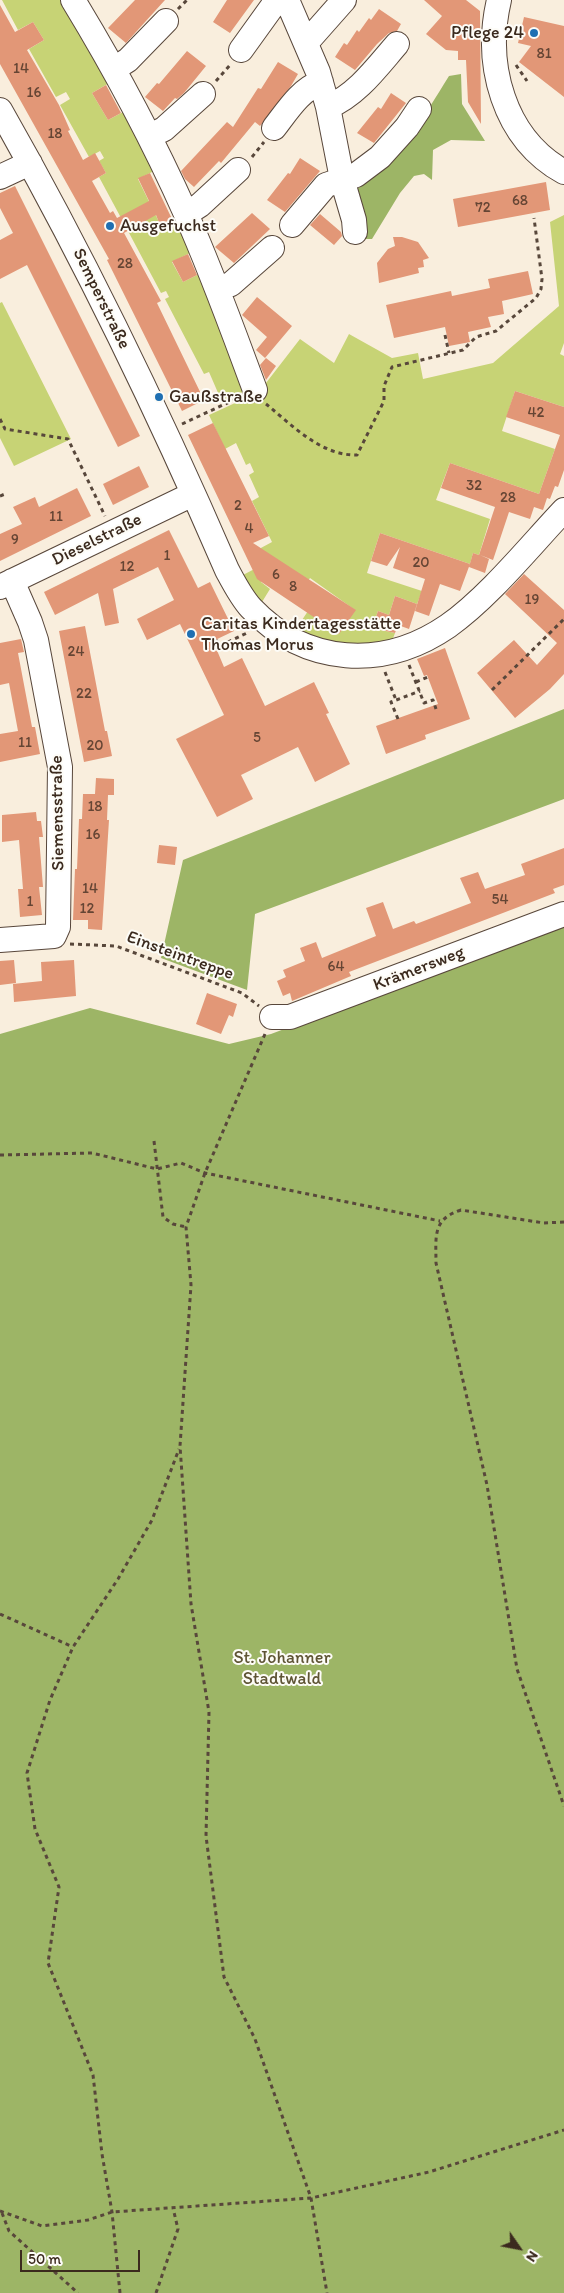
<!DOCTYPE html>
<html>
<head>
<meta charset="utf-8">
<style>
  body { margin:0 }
  #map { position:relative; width:564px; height:2293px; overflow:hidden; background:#f9eedd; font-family:Itim,sans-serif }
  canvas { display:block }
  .north { position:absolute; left:494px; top:2223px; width:50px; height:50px; -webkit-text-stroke:4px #fdfcf7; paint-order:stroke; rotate:123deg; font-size:14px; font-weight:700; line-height:20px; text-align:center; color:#3b2a1e }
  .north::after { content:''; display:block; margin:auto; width:18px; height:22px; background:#3b2a1e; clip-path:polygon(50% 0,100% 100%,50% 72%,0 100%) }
  .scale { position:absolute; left:20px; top:2250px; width:120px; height:22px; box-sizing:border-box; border:2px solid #3b2a1e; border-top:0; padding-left:6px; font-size:15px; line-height:18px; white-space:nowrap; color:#3b2a1e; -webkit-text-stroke:4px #fdfcf7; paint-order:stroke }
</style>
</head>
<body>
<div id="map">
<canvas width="564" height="2293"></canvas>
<div class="north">N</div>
<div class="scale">50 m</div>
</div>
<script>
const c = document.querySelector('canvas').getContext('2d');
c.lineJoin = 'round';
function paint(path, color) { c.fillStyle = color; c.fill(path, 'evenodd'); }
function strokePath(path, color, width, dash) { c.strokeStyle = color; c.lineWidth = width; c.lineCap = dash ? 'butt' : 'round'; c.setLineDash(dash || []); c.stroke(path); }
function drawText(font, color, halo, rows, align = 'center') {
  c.font = font + ' Itim,sans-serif'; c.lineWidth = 4; c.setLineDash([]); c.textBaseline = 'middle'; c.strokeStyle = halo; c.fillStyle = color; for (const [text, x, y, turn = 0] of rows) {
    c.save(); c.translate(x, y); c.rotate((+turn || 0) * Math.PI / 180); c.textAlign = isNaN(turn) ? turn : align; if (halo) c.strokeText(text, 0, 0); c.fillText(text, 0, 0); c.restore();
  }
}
const green = new Path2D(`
  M2,0H65L111,82L92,93L108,120L125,111L154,171L138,179L160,224L176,217L192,252L172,262L183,282L201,273L247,390L222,402L209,372L204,374L165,299L169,297L166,291L161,293L128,231L135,226L120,216L99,177L106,173L99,161L104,158L100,151L89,157L60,105L70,99L66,92L56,97L29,49L44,40L33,22L18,30Z
  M564,215V343L560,354L564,356V407L515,391L502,431L555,449L539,494L450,463L436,500L490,519L479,555L473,553L470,564L380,533L367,573L422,591L417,604L395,596L389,615L378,611L372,628L395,633L392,641C352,646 333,645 296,629L308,611L355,610L310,578L308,581L276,559L261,582L270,589L262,602L241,576L266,563L259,549L272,542L252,501L259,497L249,475L254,472L250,463L246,465L236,443L225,449L209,415L259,392L300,339L334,363L349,334L392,358L418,353L423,379L493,363L559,306L550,222Z
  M2,302L71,439L14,466L0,438V303Z`);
const forest = new Path2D(`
  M461,74L462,104L485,141L451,140L433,150L432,180L424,174L414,176L400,193L372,239H362L355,190C398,165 423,117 449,76Z
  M564,709V799L255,914L247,990L161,958L183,860Z
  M564,924V2293H0V1034L90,1008L229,1044L271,1034Z`);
const building = new Path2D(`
  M135,0H165L126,43L108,28Z
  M227,0H254L230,33L213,22Z
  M424,0H466L480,11L481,124L468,102L466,60H458V51L446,50L426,34L442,16Z
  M0,5L15,32L33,22L44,40L27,50L59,105L70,130L68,131L83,160L95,153L106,173L92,181L110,213L113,211L117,218L149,201L138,178L150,173L172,219L160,225L156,215L124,233L161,301L157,303L204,400L182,411L107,260L109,259L0,64Z
  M379,9L401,24L397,31L389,33L377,44L355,70L335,57L344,43L347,45L357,30L359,32L369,18L371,20Z
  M524,17L564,26V97L519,62L531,46L518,43Z
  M187,51L206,66L184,93L177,99L175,98L163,111L145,97L157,83L159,84Z
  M278,62L298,74L291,86L260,126L255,122L221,163L219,161L194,187L185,179L181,171L227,122L233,127L258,88L261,89Z
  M106,85L121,113L108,120L92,93Z
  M391,93L406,103L374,143L357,133L378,107L381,109Z
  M300,158L320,171L285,212L267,200L288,173L290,174Z
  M546,182L550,210L458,227L453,199Z
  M15,186L140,436L118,447L27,265L0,279V240L13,233L0,208V193Z
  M252,213L270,229L234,263L215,247Z
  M320,214L341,232L342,236L334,245L310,225Z
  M393,237H402L418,242L429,258L423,260L424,267L418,268L419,273L379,283L377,263L388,249L395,246Z
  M188,254L197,275L183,282L172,261Z
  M528,271L533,294L502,301L504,314L488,317L491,327L468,332L470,342L449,346L445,327L394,338L386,305L451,291L452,296L490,288L488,279Z
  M257,297L292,326L265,358L256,350L267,337L242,315Z
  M266,358L276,366L266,380L260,365Z
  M515,391L564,407V470L558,487L555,486L550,499L547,498L543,510L534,507L530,519L509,512L493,560L480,555L489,559L485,573L469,567L473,553L479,555L495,507L441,488L450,463L539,494L560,435L506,417Z
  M213,423L269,536L253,543L356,610L339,634L257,579L188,435Z
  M139,466L149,487L113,505L103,484Z
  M77,488L91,516L0,561V534L22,524L13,507L35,497L39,507Z
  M169,530L198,588L210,582L234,631L213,641L224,667L242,658L265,706L314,682L329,713L326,714L350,764L315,782L298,747L241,775L253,799L217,817L176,739L224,715L180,624L147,640L137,619L174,600L158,567L113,589L119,623L105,626L98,593L55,615L44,592Z
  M380,533L470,564L460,591L440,584L429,616L415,611L425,579L393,568L400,547L387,566L371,561Z
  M524,574L564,610V674L550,689L515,718L477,673L514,640L537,665L557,643L505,594Z
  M395,596L417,604L409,629L398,625L395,633L372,628L378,611L389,615Z
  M85,626L105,731H107L112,756L84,762L59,631Z
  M21,639L24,652L18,653L32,727H35L40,754L0,762V734L18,731L9,683L0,685V643Z
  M445,648L470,719L425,735L426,739L386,754L376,726L438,704L427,675L424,676L417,659Z
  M96,778L114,779V795H108L107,820H109L102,930L88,929V920H73L75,869H77L79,819H82L83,794H95Z
  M36,812L37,821H41L43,837H39L43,887H39L42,915L20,917L18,889H23L19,840L2,842V815Z
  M159,845L177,847L175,865L157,863Z
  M564,848V885L553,889L555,893L349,972L351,976L292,1001L290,993L283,996L277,981L286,977L283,970L305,961L300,948L316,942L322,958L376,936L366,908L383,902L393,929L414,921L416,924L471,903L460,878L478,872L485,889L525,875L521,864Z
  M14,960L16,983L0,985V961Z
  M74,960L76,996L14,1002L13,984L42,981L41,962Z
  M207,993L237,1004L233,1017L229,1015L221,1034L196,1024Z`);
const path = new Path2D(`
  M178,9L187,0
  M516,65L527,81
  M216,81L230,65
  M252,157L264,142
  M445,335L449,353
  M266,404C292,425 321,456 357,455L384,401V386L392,367L463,350L476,337L496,331L536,298L541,289L542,279L534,218
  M0,419L5,429L68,439L105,516
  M182,424L238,398
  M0,496L5,494
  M216,640L220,646L249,632
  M409,665L424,703L433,700L436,709
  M385,672L396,700
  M416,682L428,677
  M492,690L564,619
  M398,719L391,702L420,691
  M70,944L116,946L242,993L259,1006
  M265,1034L205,1173L186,1227L191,1285L180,1446L191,1604L209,1712L206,1836L224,1977L255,2039L311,2198L327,2293
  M154,1141L163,1217L173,1224L186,1227
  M0,1155L92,1153L157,1169L181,1163L205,1173L440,1221
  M564,1222L544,1223L461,1210C432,1219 436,1237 436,1263L487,1485L517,1669L564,1806
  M0,1614L73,1647
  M0,2211L42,2226L88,2220L112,2212L311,2198L429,2172L564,2130
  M2,2213L9,2231L78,2293
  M120,2293L112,2212L102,2154L93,2075L48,1963L59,1887L35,1829L27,1773L50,1700L73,1647L118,1579L152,1520L179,1449
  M156,2293L178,2229L173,2208`);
const minor = new Path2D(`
  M73,0C115,69 153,140 186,214C212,272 233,331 255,390
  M287,0L318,72L328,107L342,179L354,220L355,232
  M499,0C484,64 503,138 564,172
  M306,43L344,0
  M241,50L277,0
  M114,69L128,60L166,21
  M328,107C357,95 377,67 397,44
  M0,110C85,259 159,413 227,570C234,583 241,597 251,608C306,666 384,670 448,626C489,597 530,546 564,510
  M274,128C288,110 300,90 321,82
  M150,136L164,129L203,94
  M0,177L30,163
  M186,214L200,205L238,170
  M292,225L326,185L356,175L380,157L407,127L419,109
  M218,289L231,284L272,248
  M0,587L193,494
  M0,940L54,936L58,927L60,767L36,640L30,622L12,581
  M272,1017H290L564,914`);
const markers = [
  [534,33,5,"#1f6fb2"],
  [110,226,5,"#1f6fb2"],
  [159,397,5,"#1f6fb2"],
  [191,634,5,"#1f6fb2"]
];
const numberNames = [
  ["81",544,54],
  ["14",21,69],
  ["16",34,93],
  ["18",55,134],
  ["68",520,201],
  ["72",483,208],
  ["28",125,264],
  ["42",536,413],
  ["32",474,486],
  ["28",508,498],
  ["2",238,506],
  ["11",56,517],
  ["4",249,529],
  ["9",15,540],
  ["1",167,556],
  ["20",421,563],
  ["12",127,567],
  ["6",276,575],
  ["8",293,587],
  ["19",532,600],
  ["24",76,652],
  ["22",84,694],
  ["5",257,738],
  ["11",25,743],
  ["20",95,746],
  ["18",95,807],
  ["16",93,835],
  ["14",90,889],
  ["54",500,900],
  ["1",30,902],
  ["12",87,909],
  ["64",336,967]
];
const poiNames = [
  ["Pflege 24",524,33,"right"],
  ["Ausgefuchst",120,226],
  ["Gaußstraße",169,397],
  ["Caritas Kindertagesstätte",201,624],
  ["Thomas Morus",201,645]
];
const streetNames = [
  ["Semperstraße",101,299,64],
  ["Dieselstraße",97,540,-26],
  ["Siemensstraße",58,813,-91],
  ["Einsteintreppe",180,956,20],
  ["Krämersweg",419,969,-21]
];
const parkNames = [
  ["St. Johanner",282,1658],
  ["Stadtwald",282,1679]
];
paint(green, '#c7d375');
paint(forest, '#9db566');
paint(building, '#e29777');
strokePath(minor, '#58473b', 26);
strokePath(path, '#58473b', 3, [4, 4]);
strokePath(minor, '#fff', 24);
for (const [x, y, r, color] of markers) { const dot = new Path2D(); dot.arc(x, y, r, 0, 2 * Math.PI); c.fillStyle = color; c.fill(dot); strokePath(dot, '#fdfcf7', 2); }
drawText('15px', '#654534', null, numberNames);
drawText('18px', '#3b2a1e', '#fdfcf7', poiNames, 'left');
drawText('18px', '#3b2a1e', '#fdfcf7', streetNames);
drawText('18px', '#5e5434', '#fdfcf7', parkNames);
</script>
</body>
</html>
